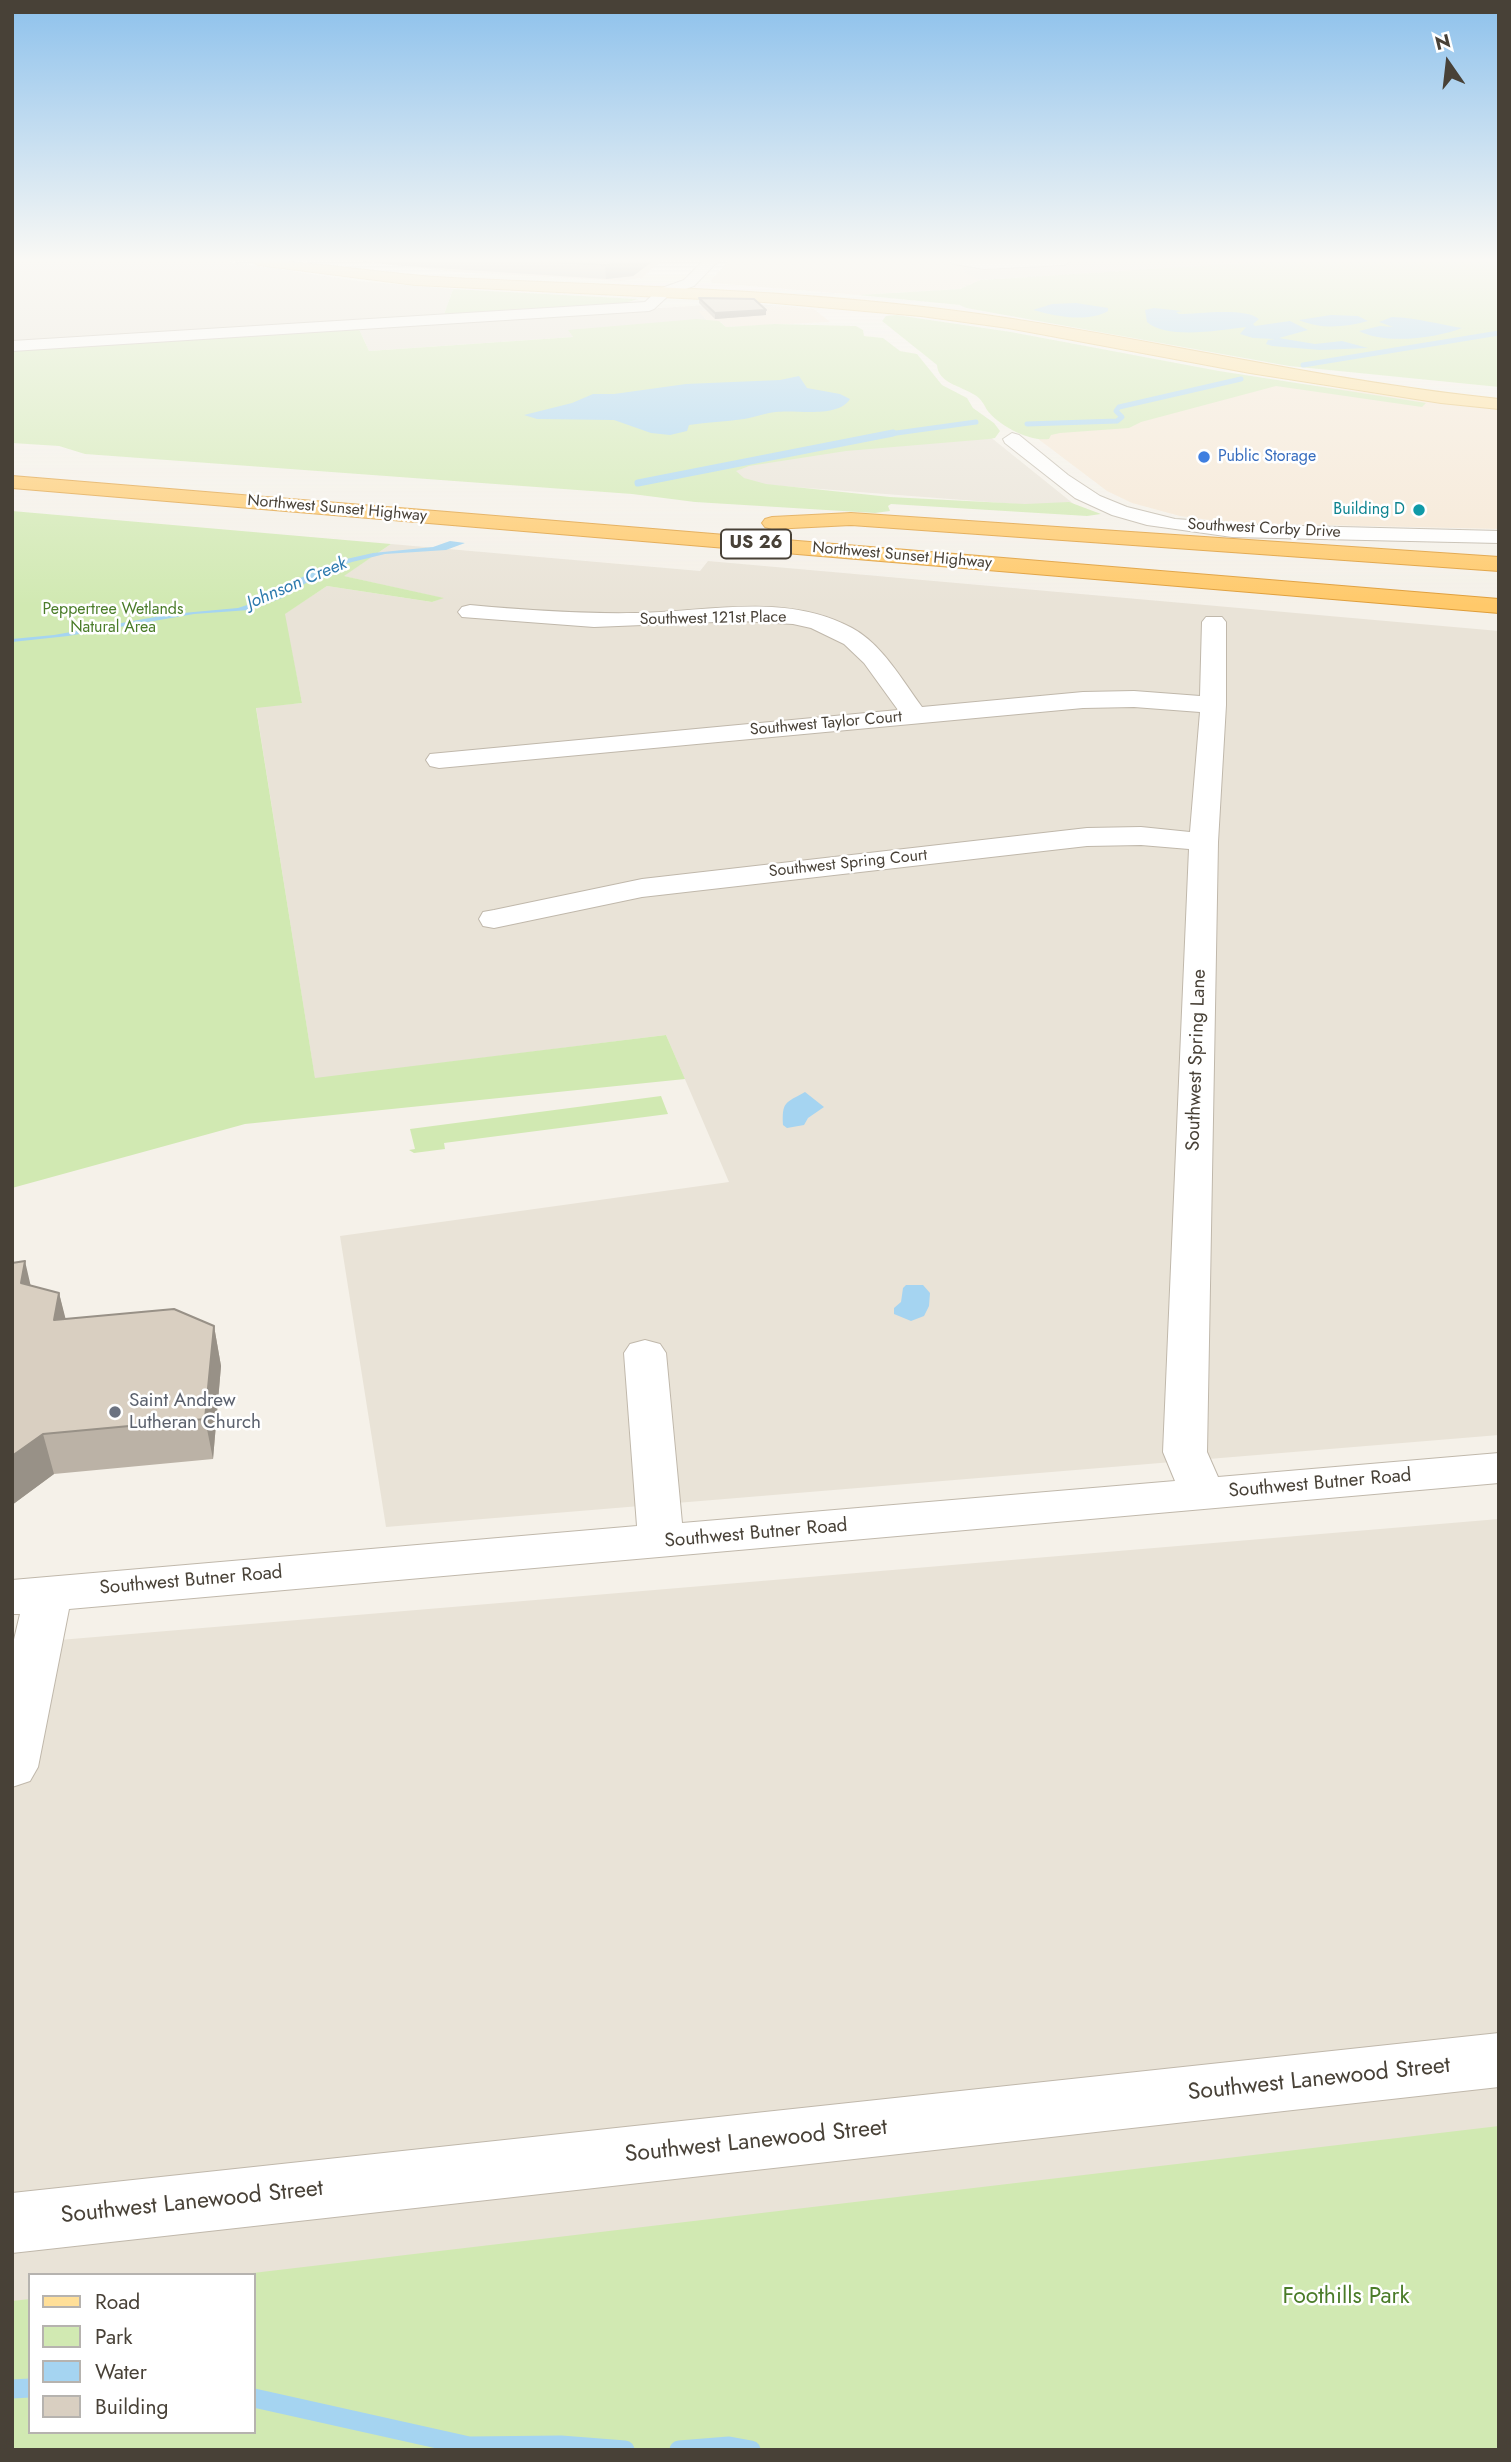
<!DOCTYPE html>
<html>
<head>
<meta charset="utf-8">
<style>
  body { margin:0 }
  #map { position:relative; width:1511px; height:2462px; overflow:hidden; background:#f5f1e9; font-family:Jost,sans-serif }
  canvas { display:block }
  .frame { position:absolute; inset:0; border:14px solid #484137; pointer-events:none }
  .legend { position:absolute; left:28px; top:2273px; width:228px; height:161px; box-sizing:border-box; background:#fff; border:2px solid #b6b3af; margin:0; padding:9px 12px; list-style:none; font-size:21px; color:#484137 }
  .legend li { display:flex; align-items:center; gap:14px; height:35px }
  .legend b { width:35px; border:2px solid #b6b3af }
  .north { position:absolute; left:1413px; top:28px; width:70px; height:70px; -webkit-text-stroke:5px #fff; paint-order:stroke; rotate:346deg; font-size:19px; font-weight:700; line-height:28px; text-align:center; color:#484137 }
  .north::after { content:''; display:block; margin:auto; width:24px; height:32px; background:#484137; clip-path:polygon(50% 0,100% 100%,50% 72%,0 100%) }
</style>
</head>
<body>
<div id="map">
<canvas width="1511" height="2462"></canvas>
<div class="frame"></div>
<ul class="legend">
<li><b style="height:9px;background:#ffdf98"></b>Road</li>
<li><b style="height:19px;background:#d1e9b2"></b>Park</li>
<li><b style="height:19px;background:#a5d4f1"></b>Water</li>
<li><b style="height:19px;background:#d9cfc1"></b>Building</li>
</ul>
<div class="north">N</div>
</div>
<script>
const c = document.querySelector('canvas').getContext('2d');
c.lineJoin = 'round';
function paint(path, color) { c.fillStyle = color; c.fill(path, 'evenodd'); }
function strokePath(path, color, width, dash) { c.strokeStyle = color; c.lineWidth = width; c.lineCap = dash ? 'butt' : 'round'; c.setLineDash(dash || []); c.stroke(path); }
function drawText(font, color, halo, rows, align = 'center') {
  c.font = font + ' Jost,sans-serif'; c.lineWidth = 5; c.setLineDash([]); c.textBaseline = 'middle'; c.strokeStyle = halo; c.fillStyle = color; for (const [text, x, y, turn = 0] of rows) {
    c.save(); c.translate(x, y); c.rotate((+turn || 0) * Math.PI / 180); c.textAlign = isNaN(turn) ? turn : align; if (halo) c.strokeText(text, 0, 0); c.fillText(text, 0, 0); c.restore();
  }
}
const residential = new Path2D(`
  M12,261H223L358,281L453,289L443,317L12,342Z
  M977,261H1279L1282,262L977,280L961,269Z
  M739,303L784,306L699,311L707,320L569,331L573,337L369,351L358,327Z
  M978,427L1080,509L482,463Z
  M391,544L700,571L708,561L1499,631V1435L386,1527L340,1236L729,1182L666,1035L315,1079L256,707L302,703L284,614L327,586L432,602L442,598L343,576Z
  M1499,1519V2450H12V1644ZM30,2275H254V2432H30Z`);
const commercial = new Path2D(`
  M361,261H660L642,278L621,281L457,272Z
  M729,261H947L967,267L962,270L980,280L960,289L858,295L712,283L710,281Z
  M784,306L814,309L830,322L726,327L721,322L707,320L698,311Z
  M1270,380L1499,409V529L1232,523L1180,516L1132,503L1107,491L1025,429Z`);
const green = new Path2D(`
  M1279,261H1499V387L1289,366L966,308L960,305L858,295L960,289L980,280Z
  M453,289L638,299L613,307L443,317Z
  M896,315L1011,332L1219,371L1426,403L1422,407L1276,386L1141,422L1129,428L1060,433L1051,435L1049,439C1030,442 999,426 987,410C983,403 981,398 973,394C961,386 938,383 937,365L882,321L886,316Z
  M697,319L719,321L726,327L775,324L856,326L863,330L864,336L883,338L900,351L917,354L942,385L967,398L973,408L994,423L1000,431L995,438L989,439L846,451L749,466L736,471L744,478L766,484L890,497L1025,504L1069,502L1101,514L1087,516L891,504L888,506L890,511L875,513L695,502L632,494L85,454L59,446L12,443V348L358,327L369,351L573,337L568,330Z
  M12,511L391,544L344,576L444,598L432,602L327,586L285,614L302,703L256,708L315,1078L666,1035L685,1079L245,1124L12,1188Z
  M661,1096L668,1114L444,1143L445,1149L414,1153L409,1150L415,1149L410,1129Z
  M1499,2126V2450H12V2301L30,2299V2432H254V2275H236Z`);
const water = new Path2D(`
  M1076,303L1108,308V311C1087,323 1055,316 1033,310L1052,304Z
  M1154,308L1182,311L1176,312L1179,314C1198,314 1245,307 1259,319L1253,324L1255,326L1290,321L1308,330L1279,338L1315,344L1342,341L1368,348L1320,350L1272,346L1266,344L1268,340L1275,339L1253,338L1240,334L1246,327C1221,330 1167,340 1147,322L1145,310Z
  M1331,315L1358,316L1368,321C1346,327 1322,330 1299,320Z
  M1392,317C1417,318 1438,324 1462,328C1437,338 1385,345 1359,331L1380,326L1393,327L1379,322Z
  M799,376L807,388L840,394L850,399C837,419 796,409 776,412C765,413 755,417 744,419C725,422 707,422 689,425L687,431L670,435L651,433L614,420L537,419L524,415L572,403L593,394H614L686,384L780,380Z
  M450,541L465,543L446,550L385,554L352,562L327,570L282,598L249,610L194,614L68,636L12,642V639L54,635L172,614L238,608L265,599L298,579L342,560L373,553L433,547Z
  M805,1092L824,1107L808,1118L804,1125L787,1128L783,1125C782,1102 785,1103 805,1092Z
  M906,1285H923L930,1293L929,1306L924,1316L911,1321L894,1314V1308L901,1302L903,1288Z`);
const streamFar2 = new Path2D(`
  M1303,365L1499,333
  M1027,424L1117,421L1122,417L1116,411L1119,407L1241,379
  M882,435L976,422`);
const streamFar1 = new Path2D(`
  M638,483L893,433`);
const stream = new Path2D(`
  M12,2389L30,2388
  M254,2398L469,2446L561,2445L625,2450
  M679,2450L729,2446L751,2450`);
const minor = new Path2D(`
  M703,261H718L694,286L669,295L654,309L649,311L12,351V341L645,302L659,289L684,280Z
  M953,261H1071L1064,265L984,269L955,264Z
  M1012,433L1019,435L1068,475L1100,496L1127,507L1175,519L1261,525L1499,531V543L1232,537L1147,525L1112,515L1075,498L1005,443L1003,439Z
  M470,605C525,610 580,614 636,613C706,612 786,592 852,628C882,644 902,680 922,707L1083,692L1134,691L1200,696L1202,622L1206,617H1222L1226,622V705L1218,842L1207,1452L1218,1477L1499,1453V1483L69,1609L38,1767L30,1781L12,1787V1648L20,1614H12V1580L637,1526L624,1353L630,1344L645,1340L660,1344L666,1353L682,1523L1175,1481L1163,1452L1189,849L1141,845L1087,846L642,897L494,928L483,926L479,919L483,912L494,910L642,879L1087,828L1141,827L1190,832L1200,712L1134,707L1083,708L439,768L430,766L426,760L430,754L898,710L864,663L844,644L811,628L793,624L740,621L594,627L462,617L458,612L462,607Z
  M1499,2033V2087L12,2253V2193Z`);
const major = new Path2D(`
  M251,261C318,261 385,275 452,278C637,287 823,290 1006,318C1171,343 1333,382 1499,399V409L1441,403L1250,373L1008,328L921,316L764,302L415,285L258,265Z`);
const highway = new Path2D(`
  M12,476L1499,599V613L12,488Z
  M851,513L1499,557V571L851,525L772,529L765,527L762,523L765,519L772,517Z`);
const wall = new Path2D(`
  M366,261H653L633,276L606,279L391,265Z
  M699,298L766,310V315L715,319L699,303Z
  M12,1263L31,1286L59,1293L65,1319L214,1326L221,1366L213,1459L54,1474L12,1505Z`);
const shadedWall = new Path2D(`
  M634,261H653L633,276L606,279L605,265Z
  M766,310V315L715,319V313Z
  M25,1261L34,1300L21,1283Z
  M59,1293L69,1332L54,1320Z
  M214,1326L221,1366L213,1459L205,1419Z
  M43,1434L54,1474L12,1505V1456Z`);
const building = new Path2D(`
  M540,261H634L632,262L605,265Z
  M699,298L754,299L766,310L715,313Z
  M25,1261L21,1283L59,1293L54,1320L174,1309L214,1326L205,1419L43,1434L12,1456V1263Z`);
const markers = [
  [1204,457,7,"#3f7fe0"],
  [1419,510,7,"#0f9aa8"],
  [115,1412,7,"#6b7280"]
];
const farShopnames = [
  ["Public Storage",1218,457]
];
const farStreetnames = [
  ["Northwest Sunset Highway",337,509,5],
  ["Southwest Corby Drive",1264,529,3],
  ["Northwest Sunset Highway",902,556,5],
  ["Southwest 121st Place",713,619,-1],
  ["Southwest Taylor Court",826,724,-5],
  ["Southwest Spring Court",848,864,-6]
];
const farCulturenames = [
  ["Building D",1405,510]
];
const farParknames = [
  ["Peppertree Wetlands",113,610],
  ["Natural Area",113,628]
];
const shields = [
  [756,544,70]
];
const shieldNames = [
  ["US 26",756,544]
];
const farWaternames = [
  ["Johnson Creek",297,584,-23]
];
const streetNames = [
  ["Southwest Spring Lane",1197,1060,-88],
  ["Southwest Butner Road",1320,1484,-5],
  ["Southwest Butner Road",756,1534,-5],
  ["Southwest Butner Road",191,1581,-5]
];
const worshipNames = [
  ["Saint Andrew",129,1401],
  ["Lutheran Church",129,1423]
];
const nearStreetnames = [
  ["Southwest Lanewood Street",1319,2080,-6],
  ["Southwest Lanewood Street",756,2142,-6],
  ["Southwest Lanewood Street",192,2203,-6]
];
const nearParknames = [
  ["Foothills Park",1346,2297]
];
paint(residential, '#e9e3d7');
paint(commercial, '#f6e7d4');
paint(green, '#d1e9b2');
paint(water, '#a5d4f1');
strokePath(streamFar2, '#a5d4f1', 5);
strokePath(streamFar1, '#a5d4f1', 7);
strokePath(stream, '#a5d4f1', 19);
strokePath(minor, '#c0b8ab', 2);
strokePath(major, '#e5bc66', 2);
strokePath(highway, '#df9d39', 2);
paint(minor, '#fff');
paint(major, '#ffdf98');
paint(highway, '#ffc96a');
paint(wall, '#bbb2a6');
paint(shadedWall, '#989187');
paint(building, '#d9cfc1');
strokePath(building, '#989187', 2);
const sky = c.createLinearGradient(0, 0, 0, 606);
sky.addColorStop(0, '#8dc1ec');
sky.addColorStop(0.43, '#faf9f5');
sky.addColorStop(1, '#faf9f500');
c.fillStyle = sky;
c.fillRect(0, 0, 1511, 606);
for (const [x, y, r, color] of markers) { const dot = new Path2D(); dot.arc(x, y, r, 0, 2 * Math.PI); c.fillStyle = color; c.fill(dot); strokePath(dot, '#fff', 2.5); }
drawText('16px', '#366cbe', '#fff', farShopnames, 'left');
drawText('16px', '#484137', '#fff', farStreetnames);
drawText('16px', '#0d838f', '#fff', farCulturenames, 'right');
drawText('16px', '#4a7c29', '#fff', farParknames);
for (const [x, y, w] of shields) { const box = new Path2D(); box.roundRect(x - w / 2, y - 14.5, w, 29, 5); c.fillStyle = '#fff'; c.fill(box); strokePath(box, '#484137', 2); }
drawText('bold 18px', '#484137', null, shieldNames);
drawText('italic 18px', '#2d7aae', '#fff', farWaternames);
drawText('19px', '#484137', '#fff', streetNames);
drawText('19px', '#5b616d', '#fff', worshipNames, 'left');
drawText('23px', '#484137', '#fff', nearStreetnames);
drawText('23px', '#4a7c29', '#fff', nearParknames);
</script>
</body>
</html>
